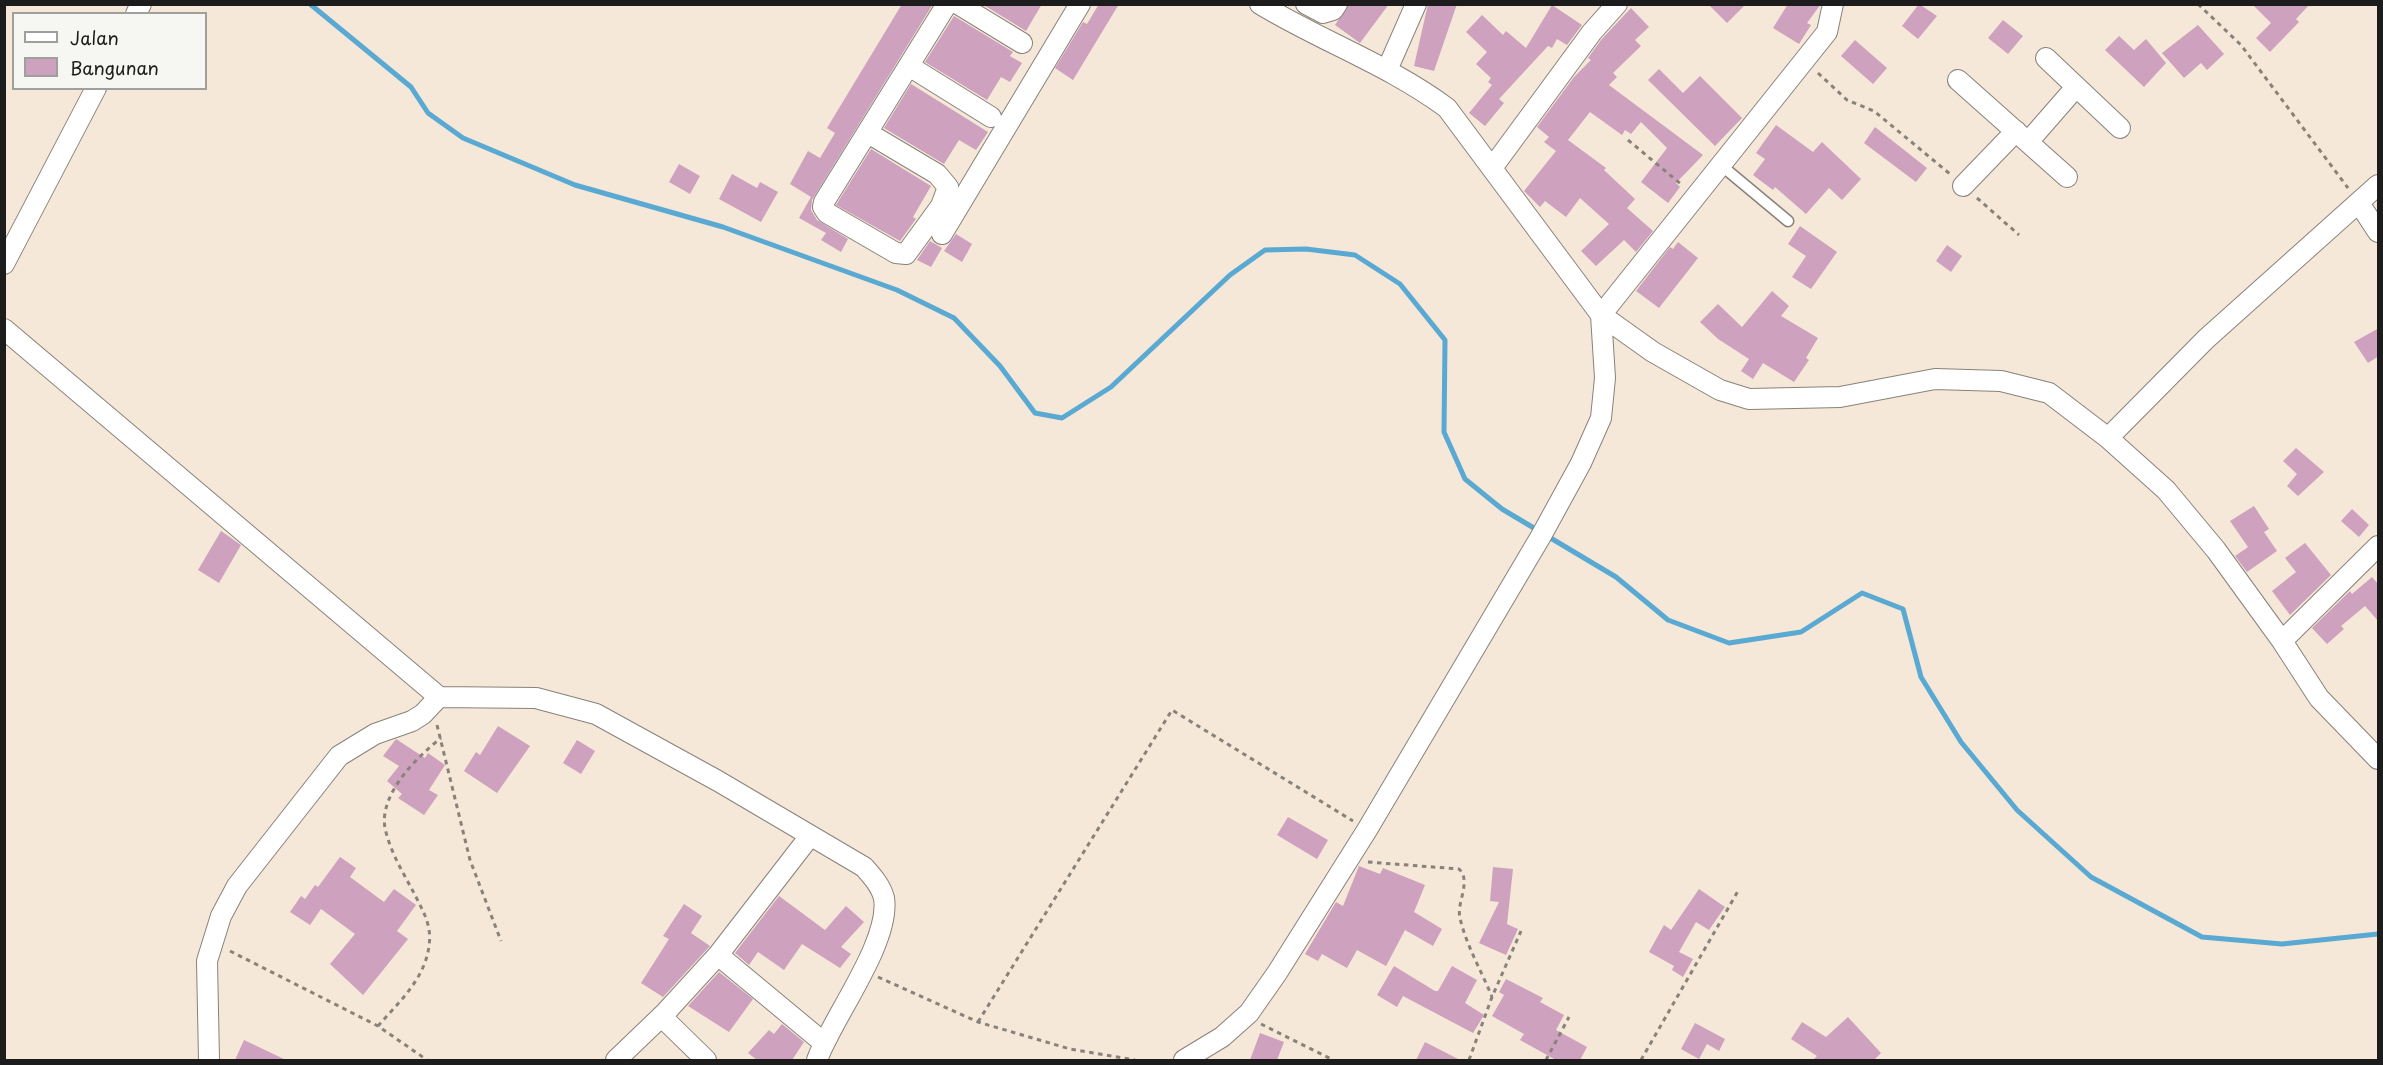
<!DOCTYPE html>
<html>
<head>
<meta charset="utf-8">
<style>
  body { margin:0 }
  #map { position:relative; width:2383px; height:1065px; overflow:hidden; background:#f5e8d8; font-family:"Playpen Sans",sans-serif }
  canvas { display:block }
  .frame { position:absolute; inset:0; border:6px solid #1c1c1c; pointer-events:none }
  .legend { position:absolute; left:12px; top:12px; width:195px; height:78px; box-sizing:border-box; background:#f6f6f2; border:2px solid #9f9f9c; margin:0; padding:8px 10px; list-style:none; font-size:18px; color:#1c1c1c }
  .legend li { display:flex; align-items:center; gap:12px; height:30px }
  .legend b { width:30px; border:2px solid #9f9f9c }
</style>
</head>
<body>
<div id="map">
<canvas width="2383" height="1065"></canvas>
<div class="frame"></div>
<ul class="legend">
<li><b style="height:8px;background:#fff"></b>Jalan</li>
<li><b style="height:16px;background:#cea1bf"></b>Bangunan</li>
</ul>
</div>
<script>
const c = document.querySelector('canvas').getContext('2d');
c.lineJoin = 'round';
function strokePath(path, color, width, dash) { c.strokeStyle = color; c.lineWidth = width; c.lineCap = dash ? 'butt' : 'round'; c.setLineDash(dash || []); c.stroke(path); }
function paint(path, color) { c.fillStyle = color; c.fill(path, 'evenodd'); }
const stream = new Path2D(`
  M310,4L411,87L428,113L463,138L575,185L723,227L897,290L954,318L1000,366L1035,413L1062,418L1111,387L1230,275L1265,250L1306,249L1355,255L1400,284L1445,340L1444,432L1465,479L1502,509L1616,577L1668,620L1729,643L1801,632L1862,593L1903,609L1921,677L1961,742L2017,810L2091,877L2202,937L2282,944L2378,934`);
const building = new Path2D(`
  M902,4H933L812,200L811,210L817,220L848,239L841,252L821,240L826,233L799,218L811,197L790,184L808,151L820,158L835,133L827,128Z
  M982,4H1042L1026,31Z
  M1099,4H1119L1073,80L1055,68L1083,22L1087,24Z
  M1349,4H1389L1360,43L1335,25Z
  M1428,4H1457L1434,71L1414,66Z
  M1708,4H1746L1727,23Z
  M1788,4H1821L1807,23L1811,25L1799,44L1773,28Z
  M1919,4L1937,16L1918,39L1902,26Z
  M2252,4H2310L2296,19L2299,22L2270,52L2256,38L2271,23Z
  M1552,5L1582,25L1567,45L1557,39L1552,48L1548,46L1499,99L1504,103L1485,126L1469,113L1492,85L1488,82L1491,78L1476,64L1487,52L1466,32L1482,15L1503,35L1506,31L1526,48Z
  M1631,8L1649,27L1635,40L1641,46L1613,73L1617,77L1609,85L1703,155L1676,183L1680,187L1668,203L1641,182L1667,148L1641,122L1631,134L1625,130L1622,135L1590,112L1568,140L1606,168L1604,170L1635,199L1627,208L1653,231L1636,252L1624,240L1596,266L1581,251L1609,224L1580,198L1566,217L1545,201L1540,207L1524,191L1556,151L1544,142L1549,137L1537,127L1574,77L1591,60L1588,58L1601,40Z
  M954,16L1013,52L1010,56L1022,63L1010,82L1001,77L987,100L925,62Z
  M2003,20L2023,36L2008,54L1988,38Z
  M2198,25L2224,54L2207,70L2201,63L2184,78L2162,53Z
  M2119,36L2134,50L2146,39L2166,63L2144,87L2105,50Z
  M1855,40L1887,68L1873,84L1841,56Z
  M1659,69L1683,93L1700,76L1742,118L1715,146L1648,80Z
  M911,84L988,132L976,150L959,140L944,164L884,128Z
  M1776,125L1813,152L1822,142L1861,179L1842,200L1829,188L1806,214L1775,187L1773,190L1753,175L1765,159L1756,153Z
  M1875,127L1927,168L1916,182L1864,143Z
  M871,149L931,186L913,217L916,219L900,241L836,205Z
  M679,164L700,176L690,194L669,182Z
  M732,174L757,188L760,182L778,192L761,222L719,199Z
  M1800,226L1837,252L1811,289L1792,277L1806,256L1788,244Z
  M956,234L972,244L962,262L944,251Z
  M930,241L942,248L931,267L917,260Z
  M1678,242L1698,258L1659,308L1636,291L1670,247L1673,249Z
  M1947,245L1962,256L1951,272L1936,261Z
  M1772,291L1789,306L1781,316L1818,338L1806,358L1809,360L1794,382L1763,363L1753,379L1741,371L1749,359L1718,339L1700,322L1718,304L1742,327Z
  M2379,328V356L2368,363L2354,342Z
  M2296,448L2324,472L2298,496L2287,486L2297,474L2283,461Z
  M2254,506L2269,529L2264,532L2277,551L2247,572L2235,556L2248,547L2230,521Z
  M2352,509L2369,525L2359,537L2341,521Z
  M221,531L241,545L219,583L198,570Z
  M2305,543L2331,575L2290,615L2272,591L2296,572L2285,558Z
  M2372,577L2379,585V622L2365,606L2341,626L2344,629L2327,644L2312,628L2350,591L2352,594Z
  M498,726L530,746L497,793L464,771L476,752L480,755Z
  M396,739L425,758L428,753L445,765L429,790L438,795L424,815L398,798L402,794L387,781L399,766L383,756Z
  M577,740L595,751L581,774L563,763Z
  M1288,817L1328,840L1317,859L1277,835Z
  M340,857L356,868L350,877L384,902L394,889L416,905L397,931L408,939L363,995L330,964L355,934L321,909L310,925L290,912L301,896L305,899L315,885L318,887Z
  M1359,866L1380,874L1383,868L1425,885L1414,912L1442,929L1433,946L1405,930L1386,966L1357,950L1347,968L1322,954L1318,961L1305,954L1336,902L1343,906Z
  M1493,867L1513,869L1507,924L1518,929L1506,955L1479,943L1499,902L1490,901Z
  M1699,889L1725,907L1709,930L1696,922L1679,952L1693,959L1683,977L1672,970L1674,966L1649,952L1664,925L1671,930Z
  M779,896L825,930L846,906L864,922L841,947L851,954L840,968L802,944L784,970L758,952L749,965L735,953Z
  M684,904L702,916L691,933L710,946L663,997L641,983L669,939L663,936Z
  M1394,966L1435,991H1438L1452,966L1477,980L1465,1003L1484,1015L1473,1033L1403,996L1397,1007L1377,995Z
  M719,972L753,999L729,1032L688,1006Z
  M1506,979L1543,998L1540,1002L1564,1015L1556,1030L1587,1047L1580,1060H1556L1520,1040L1524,1034L1492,1016L1504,995L1499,992Z
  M1848,1017L1881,1053L1874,1060H1813L1817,1056L1791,1039L1802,1022L1826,1037Z
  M1695,1023L1725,1039L1719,1051L1707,1044L1699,1059L1681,1049Z
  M782,1024L804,1042L792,1060H757L748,1053L769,1030L774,1034Z
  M1260,1033L1284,1042L1277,1060H1250Z
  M244,1040L286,1060H235Z
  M1425,1042L1460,1060H1416Z`);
const path = new Path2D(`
  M2198,4L2241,45L2348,188
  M1818,73L1847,100L1874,111L1950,174
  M1628,140L1682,185
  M1977,198L2019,235
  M437,725L470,860L501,941
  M1368,862L1459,869C1472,881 1456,903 1460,918C1466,945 1482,972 1492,997
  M230,951L378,1026L427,1060
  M878,977L978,1022L1070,1049L1135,1060
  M978,1022L1172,710L1353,821
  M1261,1024L1333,1060
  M378,1026C398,1003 425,979 429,946C432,926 424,913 415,895C404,874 390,852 385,828C379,794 417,757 441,738
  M1469,1060L1492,997L1521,931
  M1546,1060L1569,1017
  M1641,1060L1738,891`);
const lane = new Path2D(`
  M1722,166L1788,221`);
const street = new Path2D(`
  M958,4L1022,43
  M1260,4C1321,41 1389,65 1447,108L1601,315L1653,352L1720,390L1749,399L1840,397L1935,379L2001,381L2049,393L2108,438L2166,490L2216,550L2282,641L2319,698L2378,759
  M1306,4L1323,13L1333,10L1337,4
  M136,14L141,4
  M2046,58L2120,128
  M909,66L991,117
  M1387,70L1416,4
  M1958,80L2067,177
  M868,133L937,174L948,187L941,206L906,254L896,253L827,213L823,207L824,202L947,4
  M2028,142L2076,87
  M1492,168L1592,32L1617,4
  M1963,186L2016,131
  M2359,203L2378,232
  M942,234L1080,4
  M4,264L96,88
  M4,329L439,697L536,698L596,714L718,781L864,867C872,876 881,886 884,898C891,942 832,1018 817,1060
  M2108,438L2206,339L2378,185
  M2282,641L2378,546
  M718,955L824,1043
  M662,1017L706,1060
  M209,1060L207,961L221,916L237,886L339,756L375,734L412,721L423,714L439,697
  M616,1060L665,1013L718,955L810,836
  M1184,1060L1222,1037L1249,1013L1277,973L1367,830L1541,536L1581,463L1601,418L1605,378L1601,315L1827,32L1833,4`);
strokePath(stream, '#59a9d3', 5);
paint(building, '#cea1bf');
strokePath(lane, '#88827a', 13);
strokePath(street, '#88827a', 22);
strokePath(path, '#88827a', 3, [4.5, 4.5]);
strokePath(lane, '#fff', 10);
strokePath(street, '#fff', 20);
</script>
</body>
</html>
